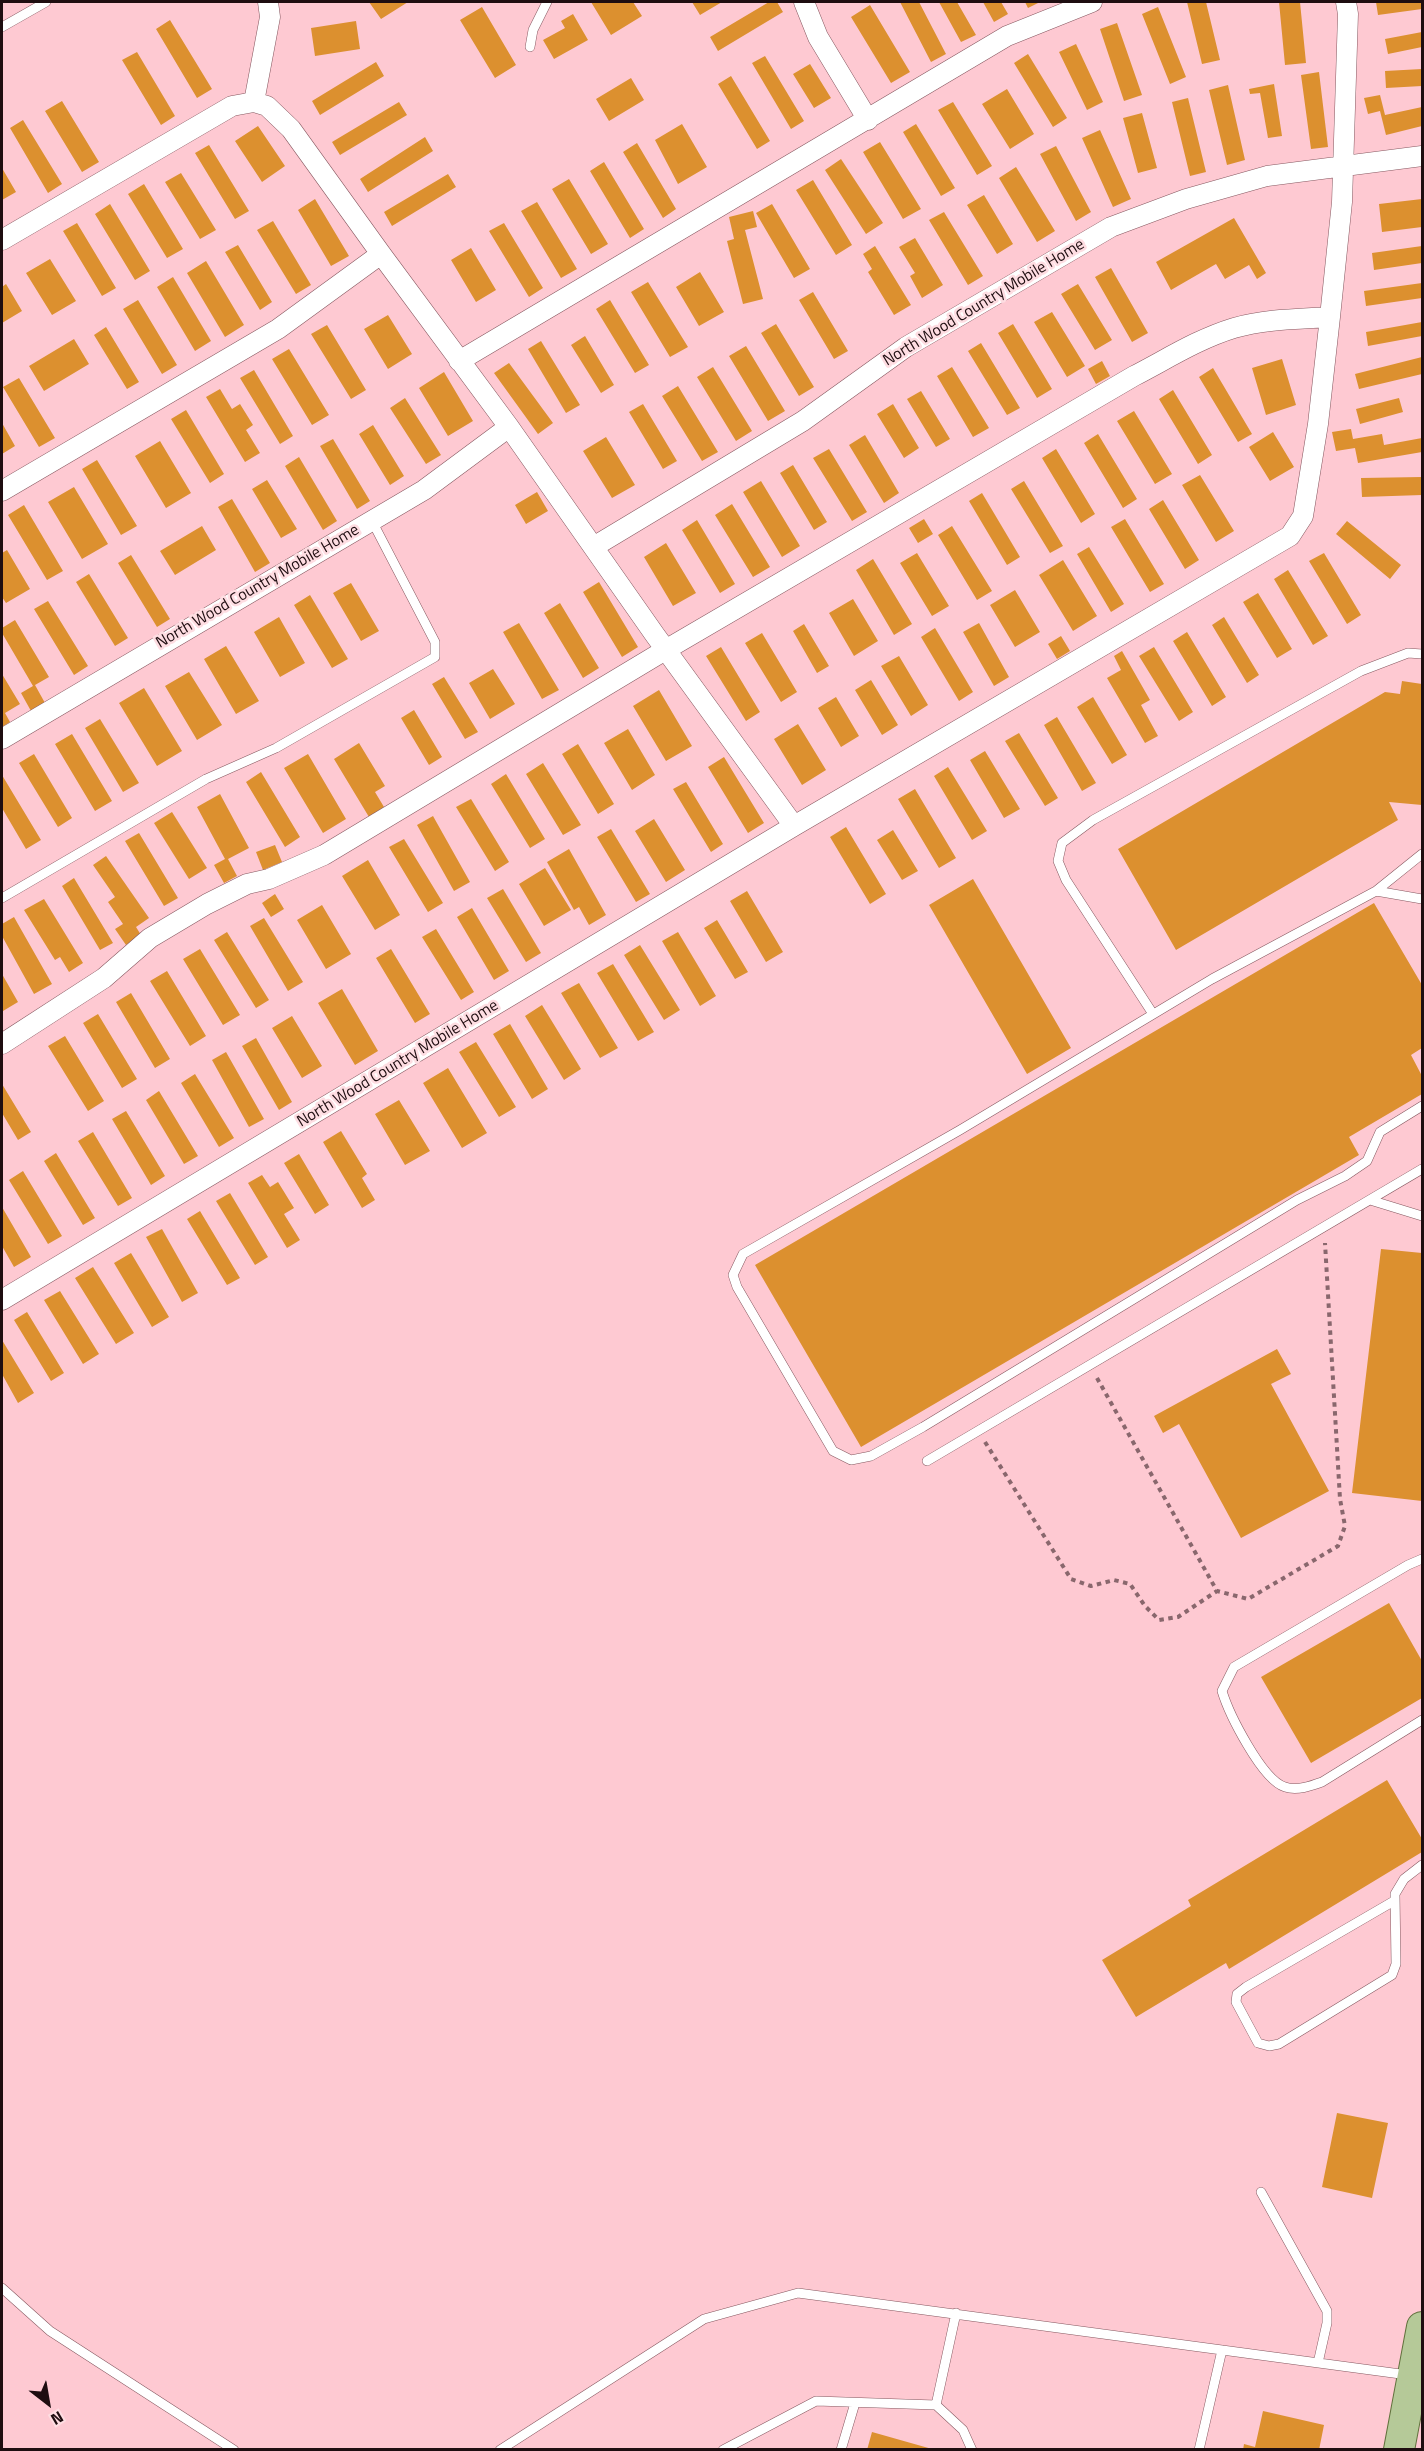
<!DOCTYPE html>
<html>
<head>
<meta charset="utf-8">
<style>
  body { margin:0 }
  #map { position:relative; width:1424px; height:2451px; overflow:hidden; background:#fec9d2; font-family:"Titillium Web",sans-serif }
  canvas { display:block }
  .frame { position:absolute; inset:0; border:3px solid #1e0d10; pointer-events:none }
  .north { position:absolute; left:18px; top:2373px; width:60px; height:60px; -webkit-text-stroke:4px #fedde2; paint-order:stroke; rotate:149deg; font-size:16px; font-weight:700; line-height:24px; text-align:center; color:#1e0d10 }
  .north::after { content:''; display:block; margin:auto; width:21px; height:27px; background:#1e0d10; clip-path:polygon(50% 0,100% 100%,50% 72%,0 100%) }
</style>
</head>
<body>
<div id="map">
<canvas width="1424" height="2451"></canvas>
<div class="frame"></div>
<div class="north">N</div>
</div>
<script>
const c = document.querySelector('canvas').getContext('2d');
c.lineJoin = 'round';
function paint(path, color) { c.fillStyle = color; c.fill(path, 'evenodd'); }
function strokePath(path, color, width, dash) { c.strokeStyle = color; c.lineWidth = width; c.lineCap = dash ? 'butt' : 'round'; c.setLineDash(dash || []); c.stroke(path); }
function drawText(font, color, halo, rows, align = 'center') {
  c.font = font + ' "Titillium Web",sans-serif'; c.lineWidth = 5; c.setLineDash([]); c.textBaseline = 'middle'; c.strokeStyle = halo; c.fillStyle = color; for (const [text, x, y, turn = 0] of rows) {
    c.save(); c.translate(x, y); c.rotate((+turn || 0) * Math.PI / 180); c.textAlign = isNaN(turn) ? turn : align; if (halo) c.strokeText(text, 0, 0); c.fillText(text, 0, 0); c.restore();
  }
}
const building = new Path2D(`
  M369,2H408L381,19Z
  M591,2H633L642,16L611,35Z
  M692,2H722L700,15Z
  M769,2H777L783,12L718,51L710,37Z
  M900,2H919L946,54L931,62Z
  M939,2H957L976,35L961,42Z
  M983,2H1001L1008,14L994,22Z
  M1025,2H1040L1028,8Z
  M1187,2H1206L1220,60L1202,64Z
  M1279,2H1300L1306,63L1285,65Z
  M1376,2H1422V9L1378,15Z
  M870,5L910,72L891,83L851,17Z
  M482,7L516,65L495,78L460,20Z
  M1158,7L1186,77L1170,84L1142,14Z
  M573,14L588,40L554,59L543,40L565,28L561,21Z
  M170,20L212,89L197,98L156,29Z
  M356,21L360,49L315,56L311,28Z
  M1117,23L1142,95L1124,101L1100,29Z
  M1422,32V47L1388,54L1385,39Z
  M1076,44L1103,102L1087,110L1059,52Z
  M137,52L175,116L161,125L122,60Z
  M1028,54L1067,118L1053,127L1014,63Z
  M765,56L804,121L791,129L752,63Z
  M376,62L384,76L320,115L312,101Z
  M810,64L831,98L814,108L793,74Z
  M1422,69V86L1386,88L1385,71Z
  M1319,72L1328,147L1311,149L1301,75Z
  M731,76L770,141L757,149L718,84Z
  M631,78L644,100L609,121L596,99Z
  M1274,84L1282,136L1268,138L1260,93L1250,94L1249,89Z
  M1228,85L1245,160L1227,165L1209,90Z
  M1007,89L1034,134L1010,149L982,104Z
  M1380,95L1385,115L1422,107V126L1386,135L1380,111L1368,114L1364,98Z
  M1188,98L1206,172L1190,176L1172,102Z
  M62,101L99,162L82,172L45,111Z
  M399,102L407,115L340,155L332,142Z
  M953,102L992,166L977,175L938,110Z
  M1142,113L1157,168L1138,173L1123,118Z
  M23,120L62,184L48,193L10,128Z
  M682,124L707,167L678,184L655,140Z
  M916,124L955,188L941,196L903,132Z
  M258,126L285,166L262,182L235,141Z
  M1100,130L1131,199L1113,207L1082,138Z
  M425,137L433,151L368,192L360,179Z
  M880,142L921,209L903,219L863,152Z
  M637,143L676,209L663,218L623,152Z
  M209,145L249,211L235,219L195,153Z
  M1056,146L1091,212L1076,221L1040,154Z
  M841,159L883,223L866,234L825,170Z
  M604,162L644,229L630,238L590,171Z
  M1016,167L1055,231L1037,242L999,178Z
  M2,168L16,192L2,200Z
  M181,173L216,230L200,239L165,182Z
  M448,174L456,187L392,226L384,212Z
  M569,179L608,244L591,254L552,189Z
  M813,180L852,245L836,255L796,190Z
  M144,184L183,249L167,258L128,194Z
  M984,195L1013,244L997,254L967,205Z
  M315,199L349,256L331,266L298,210Z
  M1422,199V227L1382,232L1379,204Z
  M537,202L577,269L561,278L521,211Z
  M110,204L150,271L135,280L95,214Z
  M772,204L810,269L794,278L756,213Z
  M753,211L757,227L745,230L763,299L743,304L727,241L734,239L729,217Z
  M944,212L983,276L968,285L929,220Z
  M1234,218L1266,273L1257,279L1249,265L1225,279L1216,264L1171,290L1156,262Z
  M273,221L311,285L296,294L257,230Z
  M77,223L116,288L102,296L63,231Z
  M504,223L543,288L529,297L489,231Z
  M915,238L943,285L922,298L910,276L915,273L899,247Z
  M238,245L272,302L260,310L225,252Z
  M875,246L911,305L894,315L868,272L872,269L863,254Z
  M1422,246V263L1374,270L1372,253Z
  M471,248L496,290L476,302L451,260Z
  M50,259L76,301L52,315L26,273Z
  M206,261L244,325L225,337L187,273Z
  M1111,268L1148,333L1132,342L1095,277Z
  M700,272L724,312L699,326L676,287Z
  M173,277L211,341L195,351L157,287Z
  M648,282L688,347L670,357L631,292Z
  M1422,283V298L1366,306L1364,291Z
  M6,284L22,311L2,323V287Z
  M1078,284L1112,340L1095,350L1061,294Z
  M813,292L848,351L834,359L799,300Z
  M138,300L177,365L162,374L123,309Z
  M610,300L649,365L635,373L596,309Z
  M1052,312L1085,366L1067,377L1034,322Z
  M388,315L412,354L388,369L364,329Z
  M1422,322V336L1368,346L1366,332Z
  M776,324L814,387L799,396L761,333Z
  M1013,324L1052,389L1037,398L998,333Z
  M327,325L366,390L351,399L311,334Z
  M106,327L139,382L127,389L94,335Z
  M585,336L614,385L601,393L571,345Z
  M74,339L89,364L44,391L29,366Z
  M541,341L580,405L566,413L528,349Z
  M981,343L1020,408L1007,415L968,351Z
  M746,346L785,411L768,421L729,356Z
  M289,349L329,415L312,425L272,359Z
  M1422,357V374L1359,389L1355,374Z
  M1282,359L1296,405L1266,415L1252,368Z
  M1102,361L1110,376L1096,384L1088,369Z
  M509,363L553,423L538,434L494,373Z
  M713,367L752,431L736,441L697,377Z
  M952,367L989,428L973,437L937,376Z
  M1213,368L1252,434L1238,442L1199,377Z
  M254,370L293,436L280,444L240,378Z
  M444,372L473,421L448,436L419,388Z
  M19,378L55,438L39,447L3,387Z
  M678,386L718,452L702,461L662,396Z
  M220,389L232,409L240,404L253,425L246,430L260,453L245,462L206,397Z
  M1173,390L1212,455L1198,464L1159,399Z
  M921,391L950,439L936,447L907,399Z
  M405,398L441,455L426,464L390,408Z
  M1399,398L1403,412L1360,424L1356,409Z
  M643,404L677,461L663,469L629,412Z
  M893,404L919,448L904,458L877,414Z
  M186,410L224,474L210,483L171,419Z
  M1134,411L1172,474L1155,484L1117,421Z
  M2,423L15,446L2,454Z
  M373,425L404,476L390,485L359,434Z
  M1351,429L1353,439L1382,434L1384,445L1422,438V452L1358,463L1355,448L1336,451L1332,432Z
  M1273,432L1294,467L1270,481L1249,447Z
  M1098,434L1137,499L1123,508L1084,443Z
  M865,435L899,493L884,503L849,445Z
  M606,437L635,485L612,498L583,451Z
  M333,439L370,501L357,509L320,446Z
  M160,441L191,493L166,508L135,456Z
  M829,449L867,512L852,521L813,458Z
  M1056,449L1095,514L1081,523L1042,458Z
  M299,457L337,521L323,530L285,466Z
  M97,460L137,526L121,535L82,469Z
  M793,465L827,522L814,530L780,473Z
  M1200,475L1234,531L1216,542L1182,485Z
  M1422,477V495L1362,497L1361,478Z
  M267,480L297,529L281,538L252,489Z
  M761,481L800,546L782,557L743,492Z
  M1024,481L1063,546L1050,553L1011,489Z
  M74,487L108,544L82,559L48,502Z
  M537,492L548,511L526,524L515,505Z
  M982,493L1020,557L1007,565L969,501Z
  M232,499L270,563L255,572L218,507Z
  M1163,500L1199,560L1185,569L1149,509Z
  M732,504L770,567L753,577L715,515Z
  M24,505L63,571L47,580L8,515Z
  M924,519L933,534L918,543L909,528Z
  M1125,519L1164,584L1150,592L1111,527Z
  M697,520L735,584L720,593L682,530Z
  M1347,521L1401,565L1390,579L1336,534Z
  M202,526L216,550L175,575L160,551Z
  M952,526L992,591L977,600L938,535Z
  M666,543L696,593L673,606L644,557Z
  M1089,547L1124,604L1111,612L1077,554Z
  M7,550L30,589L6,603L2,597V553Z
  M917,553L949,606L932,616L900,563Z
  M1324,553L1361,615L1347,624L1309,561Z
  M131,555L170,619L157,627L118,563Z
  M873,559L912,624L894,635L856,570Z
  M1063,560L1097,616L1073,631L1039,575Z
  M1288,570L1328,636L1313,645L1274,579Z
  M89,574L128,638L115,646L76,582Z
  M599,582L638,647L622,657L583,592Z
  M351,583L379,631L361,641L333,593Z
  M1015,590L1040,632L1015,647L990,605Z
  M1258,593L1292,649L1277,658L1243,602Z
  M310,595L348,659L332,668L294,605Z
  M853,599L878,641L854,656L829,613Z
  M48,601L88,666L74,675L34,609Z
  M560,603L599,668L583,678L544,613Z
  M279,617L305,663L280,677L254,632Z
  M1224,617L1259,675L1247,683L1212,625Z
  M15,620L49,677L35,685L45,703L31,711L21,693L33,686L2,633V628Z
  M519,623L559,690L542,699L503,632Z
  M979,623L1009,677L994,686L963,632Z
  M804,624L829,666L817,673L793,631Z
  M935,628L973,692L959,701L921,637Z
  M1187,632L1226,697L1212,706L1173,641Z
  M762,633L797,692L781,702L745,643Z
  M1061,636L1070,651L1057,659L1048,644Z
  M226,646L259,701L236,714L204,659Z
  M721,647L760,712L746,721L706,656Z
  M1154,647L1193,712L1179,721L1139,656Z
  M1122,651L1150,700L1141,705L1158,736L1145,743L1107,678L1121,670L1114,656Z
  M899,656L928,705L911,716L881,666Z
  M493,669L515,704L490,719L469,683Z
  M189,672L222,725L197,740L165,686Z
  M2,674L20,704L5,713L10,722L2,727Z
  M444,677L478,732L465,739L432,684Z
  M871,680L898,725L882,735L855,690Z
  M1402,681L1422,684V805L1389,802L1398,820L1176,950L1118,849L1385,692L1400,694Z
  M144,688L182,751L157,766L119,703Z
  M659,690L692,746L666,761L633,706Z
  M836,697L859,736L841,747L818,708Z
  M1093,697L1127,755L1112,764L1077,707Z
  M414,710L442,757L429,765L401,718Z
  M1057,717L1096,783L1082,791L1044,725Z
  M100,719L139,783L123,792L85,728Z
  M798,724L826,770L802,785L774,739Z
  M628,729L655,775L632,790L604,743Z
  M1019,733L1058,798L1045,806L1005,741Z
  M72,734L112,801L95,811L55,744Z
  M359,743L385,786L375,792L384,807L369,817L334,759Z
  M578,744L614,804L598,814L562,754Z
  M985,751L1020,809L1004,818L970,760Z
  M34,754L72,818L58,827L19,763Z
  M308,754L346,819L323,833L284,768Z
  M724,757L764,823L748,833L708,767Z
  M543,763L581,825L563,835L526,774Z
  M948,767L987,831L972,840L934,776Z
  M261,772L300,837L285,847L246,782Z
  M506,774L545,839L530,848L491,784Z
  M2,775L41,840L26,849L2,808Z
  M686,782L723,844L711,852L673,789Z
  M915,789L956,858L939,868L898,799Z
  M220,794L249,848L228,859L237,876L224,883L214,865L225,859L197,807Z
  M471,799L509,862L495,871L456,807Z
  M172,812L207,868L189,879L154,823Z
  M433,816L470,882L454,891L417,825Z
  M654,819L685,870L666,882L635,831Z
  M846,827L886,894L870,904L830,837Z
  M611,829L650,894L636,902L597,837Z
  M893,830L918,871L902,880L877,840Z
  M139,833L178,898L164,906L125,841Z
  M404,839L443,903L428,912L389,847Z
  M275,845L282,862L263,870L256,852Z
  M569,849L606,915L589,925L579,907L574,910L547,862Z
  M106,856L149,918L136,927L141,935L126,945L115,929L123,924L108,902L115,897L93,865Z
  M368,860L400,915L375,930L342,876Z
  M545,868L571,910L544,926L519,884Z
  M74,878L113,943L100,950L62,886Z
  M973,879L1071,1048L1027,1074L929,905Z
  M503,889L541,953L526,962L487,898Z
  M747,891L783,952L766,962L730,901Z
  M275,894L284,909L271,917L262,903Z
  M44,899L83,963L69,972L60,957L55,960L24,910Z
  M1374,903L1422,985V1048L1411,1055L1422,1076V1094L1349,1137L1359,1155L861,1447L755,1265Z
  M322,905L351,954L326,969L297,920Z
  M472,908L509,971L494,980L457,917Z
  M14,917L52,984L34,994L2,936V924Z
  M264,918L303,982L288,991L250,926Z
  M717,920L748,972L735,979L704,928Z
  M436,929L474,992L461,1000L422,937Z
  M227,932L269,1000L256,1008L214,940Z
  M678,932L716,996L700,1006L662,941Z
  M640,945L680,1010L664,1020L624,955Z
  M200,949L240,1015L223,1025L183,959Z
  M391,949L430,1014L415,1023L376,958Z
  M613,964L654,1032L638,1041L597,973Z
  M167,971L206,1036L190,1046L150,981Z
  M2,974L18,1002L3,1011L2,1009Z
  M579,983L618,1048L600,1058L561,993Z
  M342,989L378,1051L355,1065L318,1003Z
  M131,993L170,1059L155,1068L116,1002Z
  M542,1005L581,1069L564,1080L525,1016Z
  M98,1014L137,1079L122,1088L83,1023Z
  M292,1016L322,1066L302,1078L272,1028Z
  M510,1024L548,1089L532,1099L493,1034Z
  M65,1036L104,1101L88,1111L48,1046Z
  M256,1038L292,1102L279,1110L242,1046Z
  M476,1042L516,1107L499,1117L459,1052Z
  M226,1052L264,1119L249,1127L212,1060Z
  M448,1068L487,1133L462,1148L423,1083Z
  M195,1074L234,1138L219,1147L181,1083Z
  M2,1084L31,1132L18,1140L2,1113Z
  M159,1091L198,1156L184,1164L146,1100Z
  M399,1100L430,1151L405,1165L375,1114Z
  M126,1111L165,1176L151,1185L112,1119Z
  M341,1131L367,1174L362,1178L375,1200L362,1208L323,1142Z
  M93,1132L132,1198L118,1206L78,1141Z
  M56,1153L95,1218L83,1225L44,1161Z
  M299,1154L329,1205L315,1214L284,1163Z
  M23,1171L62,1236L48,1244L9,1180Z
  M262,1175L270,1187L278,1182L294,1208L284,1214L300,1240L287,1248L248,1183Z
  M230,1193L268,1257L255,1265L216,1201Z
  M2,1207L31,1257L14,1267L2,1246Z
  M200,1211L240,1278L227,1285L187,1219Z
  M162,1229L198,1293L182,1302L146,1237Z
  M1381,1249L1422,1253V1501L1352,1493Z
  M131,1253L169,1317L152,1327L114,1263Z
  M93,1267L134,1333L116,1344L75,1278Z
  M60,1291L99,1354L83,1364L44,1300Z
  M27,1312L64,1373L51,1381L14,1320Z
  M2,1340L34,1393L18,1403L2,1374Z
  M1277,1349L1291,1374L1271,1384L1329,1491L1241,1538L1179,1424L1163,1433L1154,1416Z
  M1389,1603L1422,1661V1698L1311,1763L1261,1677Z
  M1387,1780L1422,1839V1852L1229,1969L1226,1963L1136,2017L1102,1960L1191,1906L1188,1900Z
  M1337,2113L1388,2123L1372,2198L1322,2187Z
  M1263,2411L1324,2425L1319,2450H1243L1244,2444L1255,2447Z
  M872,2432L932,2449V2450H867Z`);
const path = new Path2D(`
  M1097,1378L1217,1591L1248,1599L1338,1546L1345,1526L1340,1499L1325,1243
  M985,1442L1071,1579L1091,1586L1114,1580L1130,1584L1145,1606L1159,1620L1178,1617L1217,1591`);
const service = new Path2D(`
  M2,27L46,2
  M530,47L533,30L547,2
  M1376,891L1422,854
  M2,898L206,779L276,748L435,657V642L372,521
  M1422,899L1376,891L1212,979L960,1130L743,1254L733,1275L737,1287L833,1451L851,1460L871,1456L923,1427L1297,1200L1345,1176L1367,1161L1380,1132L1422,1106
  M1153,1014L1066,880L1058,861L1062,843L1093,820L1361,671L1408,653L1422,654
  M1370,1200L1422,1216
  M927,1461L1422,1169
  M1422,1559L1408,1565L1234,1667L1222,1691C1229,1714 1262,1780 1285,1787C1297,1791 1311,1786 1322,1782L1422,1720
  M1394,1901L1246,1987L1237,1994L1236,2002L1258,2043L1269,2046L1279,2044L1392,1975L1396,1964L1395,1894L1404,1879L1422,1865
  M1261,2192L1327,2311V2323L1318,2363
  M2,2288L50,2331L234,2450
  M936,2405L956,2313
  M500,2450L704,2319L798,2293L1408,2375
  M723,2450L816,2401L936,2405L963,2430L972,2450
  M841,2450L855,2403
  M1199,2450L1222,2350`);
const minor = new Path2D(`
  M804,2L818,37L868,120
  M254,102L270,17L268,2
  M2,240L232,106L254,102L267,106L291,129L381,254L509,427L655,635L794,826
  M459,361L1007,36L1092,2
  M2,491L278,329L381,254
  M595,546L803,421L906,347L1111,227L1186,199L1267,176L1422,156
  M2,739L424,490L509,427
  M2,1044L104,978L150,938L207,904L247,884L269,879L324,855L667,649L1134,376C1167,359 1198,339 1234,328C1265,319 1298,319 1330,317
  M2,1300L794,826L1290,536L1303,516L1318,424L1330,317L1342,202L1348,14L1346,2`);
const primary = new Path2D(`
  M1399,2450L1422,2327`);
const streetNames = [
  ["North Wood Country Mobile Home",984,303,-31],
  ["North Wood Country Mobile Home",258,587,-30],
  ["North Wood Country Mobile Home",398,1064,-31]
];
paint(building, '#dc902f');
strokePath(service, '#865860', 10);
strokePath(minor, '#865860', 21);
strokePath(primary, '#60703c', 32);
strokePath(path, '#89676d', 4, [4.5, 4.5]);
strokePath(service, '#fff', 9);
strokePath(minor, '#fff', 20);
strokePath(primary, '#b5c998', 30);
drawText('16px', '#1e0d10', '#fedde2', streetNames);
</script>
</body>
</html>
